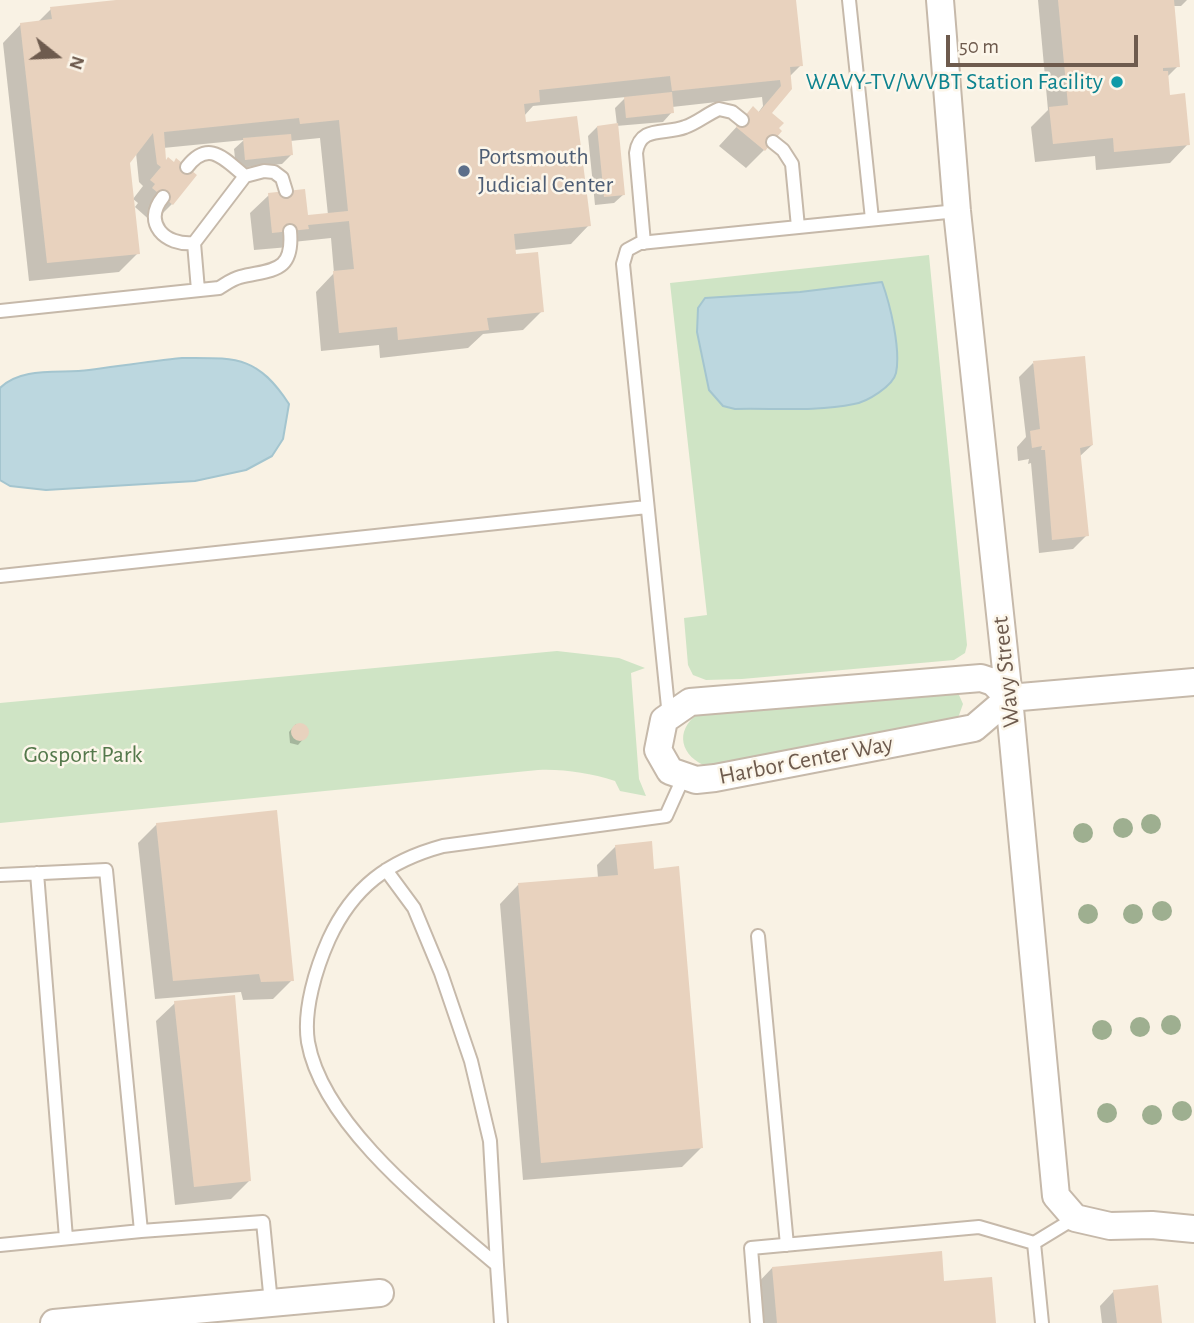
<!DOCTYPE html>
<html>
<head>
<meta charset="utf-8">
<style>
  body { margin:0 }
  #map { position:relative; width:1194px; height:1323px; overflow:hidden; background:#f9f2e4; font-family:"Alegreya Sans",sans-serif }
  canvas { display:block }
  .north { position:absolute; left:21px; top:21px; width:70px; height:70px; -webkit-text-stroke:5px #fcf6ea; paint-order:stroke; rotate:108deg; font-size:19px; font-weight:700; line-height:28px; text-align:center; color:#6e5b4e }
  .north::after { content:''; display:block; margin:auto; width:24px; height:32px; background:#6e5b4e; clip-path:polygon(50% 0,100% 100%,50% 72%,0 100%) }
  .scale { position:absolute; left:946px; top:35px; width:192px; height:32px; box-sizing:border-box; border:4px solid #6e5b4e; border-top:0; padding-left:9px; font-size:21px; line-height:24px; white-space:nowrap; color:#6e5b4e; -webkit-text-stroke:5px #fcf6ea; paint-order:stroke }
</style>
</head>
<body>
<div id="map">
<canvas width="1194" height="1323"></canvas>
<div class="north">N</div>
<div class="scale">50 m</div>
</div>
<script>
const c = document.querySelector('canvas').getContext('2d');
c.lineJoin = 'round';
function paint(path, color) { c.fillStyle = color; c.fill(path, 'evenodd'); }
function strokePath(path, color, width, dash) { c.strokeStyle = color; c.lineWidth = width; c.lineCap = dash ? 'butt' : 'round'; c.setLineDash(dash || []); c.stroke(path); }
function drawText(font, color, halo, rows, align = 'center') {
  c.font = font + ' "Alegreya Sans",sans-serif'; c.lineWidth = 5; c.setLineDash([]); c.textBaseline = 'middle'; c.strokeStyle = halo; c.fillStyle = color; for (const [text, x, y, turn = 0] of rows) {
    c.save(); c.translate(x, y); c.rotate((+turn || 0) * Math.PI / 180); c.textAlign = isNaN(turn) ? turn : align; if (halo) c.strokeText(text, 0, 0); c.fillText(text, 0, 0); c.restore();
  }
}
const green = new Path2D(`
  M929,255L967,645L965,653L954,660L742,679L706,680L693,675L688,665L684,618L707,615L670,283ZM882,282L826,407L735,409L706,298L800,292Z
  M557,651L619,658L645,668L631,673L639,779L646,796L620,791L615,781C589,773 565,769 538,770L0,823V703Z
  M954,691L959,695L963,704L958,718L708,767C681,757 673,731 699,713Z`);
const water = new Path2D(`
  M882,282C890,304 901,349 896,373C893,386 867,402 854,404C816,412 774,408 735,409L723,406L709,390L697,332L698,308L705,298L800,292Z
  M182,358C236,358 257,355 289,404L283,439L272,456L246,470L195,481L46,490L10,486L0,480V388C22,366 61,374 89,370C120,366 151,361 182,358Z`);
const shadow = new Path2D(`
  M133,0H795L801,65L789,77L769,113L764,150L746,168L719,146L753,109L758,113L763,106L762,97L672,107V112L663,122L616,126L624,194L614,203L595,205L588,136L597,127L617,125L615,108L626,97L533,106L524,116V124L589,225L571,244L514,250L542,311L523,330L483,334L468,348L380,358L379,345L321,351L316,292L334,273L331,238L293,242L289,247L254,250L250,213L269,195L306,217L328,215L320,138L290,141L291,155L282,164L236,168L234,149L244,140L163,148L172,204L153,223L135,207L138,203L133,199L143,186L139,182L136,153L128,163L138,253L119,272L29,281L3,43L21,24L37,23L51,9Z
  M1038,0H1187L1181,6H1173L1178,66L1167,77L1169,97L1188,144L1170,163L1096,170L1095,156L1035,162L1031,127L1048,110Z
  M1033,363L1092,445L1079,457L1087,535L1073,549L1039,553L1031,463L1028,464L1029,459L1018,461L1017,447L1026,437L1019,377Z
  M296,724L305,726V737L298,745L290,743L289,732Z
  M157,824L292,980L273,999L243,1000L241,992L155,999L138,843Z
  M616,846L653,870L701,1148L682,1167L523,1180L500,904L518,885L598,878L597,865Z
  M175,1003L250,1180L231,1199L175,1205L156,1021Z
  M772,1268L943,1283L994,1323H757L754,1287Z
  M1114,1291L1160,1323H1102L1100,1306Z`);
const building = new Path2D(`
  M116,0H796L803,66L790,67L792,89L772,113L784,123L779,128L782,131L765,151L736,127L753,106L759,112L781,86L780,80L672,91L670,76L539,90L540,102L524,104L526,122L577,116L591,226L514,234L516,254L538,252L544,312L487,318L489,330L398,340L397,327L339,333L333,271L354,269L349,221L308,225L309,229L272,233L268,193L305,189L308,215L348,211L339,120L300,124L299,118L164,132L166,160L168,157L174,162L176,158L197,175L173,205L152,188L155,184L150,180L161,167L157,164L153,133L130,163L140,254L47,263L20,23L52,19L50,7Z
  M1058,0H1174L1180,67L1163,68V71H1168L1170,95L1185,93L1190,145L1114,152L1113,138L1053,144L1049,107L1068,105Z
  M672,92L674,113L626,118L624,97Z
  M618,123L625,195L604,197L597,126Z
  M291,134L293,155L245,160L243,138Z
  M1085,356L1093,445L1080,448L1089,536L1052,540L1045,450H1041L1042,446L1032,448L1030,431L1040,429L1033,361Z
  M291 732a9 9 0 1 1 18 0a9 9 0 1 1-18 0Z
  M277,810L294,981L261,982L259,974L173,981L156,823Z
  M652,841L654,869L679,866L703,1148L541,1163L518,883L618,875L615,845Z
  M235,995L251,1181L194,1187L174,1001Z
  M942,1251L944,1281L992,1277L996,1323H777L772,1267Z
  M1158,1285L1162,1323H1117L1113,1290Z`);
const lane = new Path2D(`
  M849,0L872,219
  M773,142L783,150L792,164L798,227
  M187,167C209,139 224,159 245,176
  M163,197C142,223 165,246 194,243
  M644,243L636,153C640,125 665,135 685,127C697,123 707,114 719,109L732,112L742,120
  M198,290L194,243L245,176L264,171L274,172L282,178L286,191
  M0,311L219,288C226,284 232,279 240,277C271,269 294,274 290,231
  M0,576L647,507
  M669,717L623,264L627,250L640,243L957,211
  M386,870L414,908L441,973L471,1061L490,1141L497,1265
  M37,873L66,1238
  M0,875L106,870L141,1231L263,1222L271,1303
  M758,936L787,1245
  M1034,1243L1042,1323
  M0,1245L141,1231
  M501,1323L497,1265C434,1211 323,1127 308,1042C303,1010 316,968 329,939C353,887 388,861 443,846L666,816L684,776
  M757,1323L751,1248L979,1227L1034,1243L1075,1218`);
const street = new Path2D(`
  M940,0L957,211L1009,698L1056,1196L1075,1218L1110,1226L1152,1225L1194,1229
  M1009,698L993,682L981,678L690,702L664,720L658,750L670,771L696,780L715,778L974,728L1009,698L1194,682
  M54,1323L380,1293`);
const trees = [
  [1151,824],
  [1123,828],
  [1083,833],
  [1162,911],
  [1088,914],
  [1133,914],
  [1171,1025],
  [1140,1027],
  [1102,1030],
  [1182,1111],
  [1107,1113],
  [1152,1115]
];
const markers = [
  [1117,82,7,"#0f9aa8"],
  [464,171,7,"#5c6f8a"]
];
const cultureNames = [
  ["WAVY-TV/WVBT Station Facility",1103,82]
];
const serviceNames = [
  ["Portsmouth",478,157],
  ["Judicial Center",478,185]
];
const streetNames = [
  ["Wavy Street",1006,672,-96],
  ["Harbor Center Way",806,760,-11]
];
const parkNames = [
  ["Gosport Park",83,755]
];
paint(green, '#cfe4c5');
paint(water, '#bcd7df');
strokePath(water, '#a4c5cf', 2);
paint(shadow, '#0003');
paint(building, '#e8d2be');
strokePath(lane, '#c6b9aa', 16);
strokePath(street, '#c6b9aa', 30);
strokePath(lane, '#fff', 12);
strokePath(street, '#fff', 26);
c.fillStyle = '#9eaf90';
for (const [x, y] of trees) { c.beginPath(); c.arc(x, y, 10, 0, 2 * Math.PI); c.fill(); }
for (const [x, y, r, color] of markers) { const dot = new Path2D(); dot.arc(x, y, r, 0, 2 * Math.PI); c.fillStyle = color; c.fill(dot); strokePath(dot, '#fcf6ea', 2.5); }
drawText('24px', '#0d838f', '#fcf6ea', cultureNames, 'right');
drawText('24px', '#4e5e75', '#fcf6ea', serviceNames, 'left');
drawText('24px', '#6e5b4e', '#fcf6ea', streetNames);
drawText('24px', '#54784b', '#fcf6ea', parkNames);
</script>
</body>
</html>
